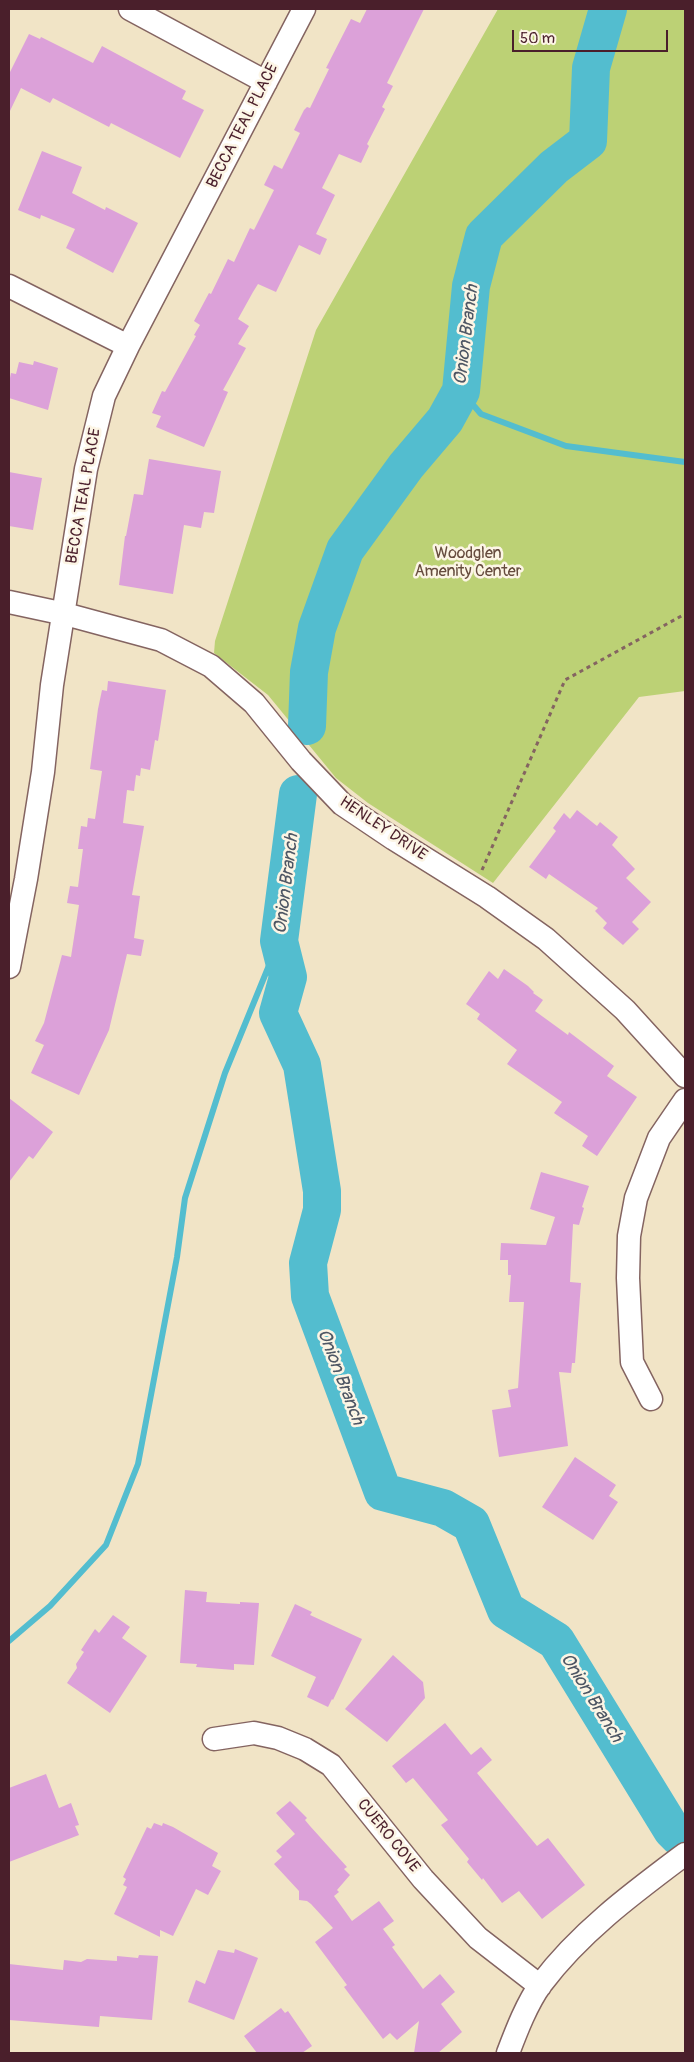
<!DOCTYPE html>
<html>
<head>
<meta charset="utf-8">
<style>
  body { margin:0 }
  #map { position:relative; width:694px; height:2062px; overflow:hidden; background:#f1e4c6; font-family:Pangolin,sans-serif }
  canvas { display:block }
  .frame { position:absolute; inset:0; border:10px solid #4a1f2b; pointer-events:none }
  .scale { position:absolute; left:512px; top:30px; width:156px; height:22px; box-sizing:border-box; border:2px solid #4a1f2b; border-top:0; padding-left:6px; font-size:15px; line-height:18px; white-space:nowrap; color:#4a1f2b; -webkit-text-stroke:4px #fcf5e5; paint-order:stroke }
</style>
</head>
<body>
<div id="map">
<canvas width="694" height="2062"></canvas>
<div class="frame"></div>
<div class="scale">50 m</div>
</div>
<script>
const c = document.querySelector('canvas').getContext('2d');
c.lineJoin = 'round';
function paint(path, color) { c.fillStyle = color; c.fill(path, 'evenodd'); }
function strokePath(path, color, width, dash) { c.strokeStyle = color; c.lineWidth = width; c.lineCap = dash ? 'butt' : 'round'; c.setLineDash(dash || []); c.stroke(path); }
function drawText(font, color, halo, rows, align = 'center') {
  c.font = font + ' Pangolin,sans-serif'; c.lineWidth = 5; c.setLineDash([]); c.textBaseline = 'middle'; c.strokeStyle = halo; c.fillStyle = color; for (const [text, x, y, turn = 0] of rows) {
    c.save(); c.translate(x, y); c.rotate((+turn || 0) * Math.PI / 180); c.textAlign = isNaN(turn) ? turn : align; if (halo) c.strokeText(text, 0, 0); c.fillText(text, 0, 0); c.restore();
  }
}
const green = new Path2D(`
  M498,9H685V691L639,697L493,883L368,803L336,778L268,695L214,653L215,641L316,330Z`);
const stream = new Path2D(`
  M461,391L481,414L566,446L685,462
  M9,1641L50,1606L106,1545L138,1464L177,1257L185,1198L225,1073L279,941`);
const river = new Path2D(`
  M307,726L309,672L317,628L345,550L406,466L445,420L461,391L471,286L484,236L554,167L588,141L591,68L608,9
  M298,794L279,941L288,977L278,1013L302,1065L322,1191V1210L308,1263L310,1296L383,1492L443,1508L471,1524L506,1610L556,1641L672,1830L679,1837`);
const building = new Path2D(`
  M367,9H424L387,83L393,86L382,107L385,109L367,144L369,146L361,163L339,154L322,188L335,195L316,234L327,239L320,255L299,245L276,292L258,284L253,292L238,319L249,326L238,344L246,348L223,390L228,392L204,447L156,427L161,416L152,413L162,391L165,392L196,336L194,335L200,325L194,321L209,293L211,294L228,259L234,262L250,228L254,230L274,190L264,185L274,165L282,169L300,133L294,130L304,110L307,107L310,108L329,69L326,68L351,19L360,23Z
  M29,34L40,39L41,37L93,63L102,46L186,91L182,99L204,110L180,158L111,123L109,127L53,98L50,103L21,88L9,113V74Z
  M42,151L82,167L72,193L105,210L106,207L138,223L113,273L66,248L75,229L41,215L40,219L18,210Z
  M34,361L58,368L48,410L9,398V383L11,373L16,374L19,362L33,365Z
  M149,459L221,471L214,513L204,512L201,528L184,525L173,594L119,585L125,536H126L134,494L143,495Z
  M9,472L42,478L33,530L9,526Z
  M108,681L166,690L158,741L155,740L150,770L141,768L140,776L136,775L134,791L127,790L123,823L144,826L132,895L140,896L134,938L144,940L141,956L127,954L109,1030L79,1095L31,1073L44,1045L35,1041L44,1023L62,955L71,957L79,905L67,903L70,886L78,887L83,849H78L81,826L87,827L88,818L95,819L102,771L90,769L98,709L102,690L107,691Z
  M577,810L597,826L600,822L618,837L612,845L635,869L626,878L651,902L632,922L639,929L623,945L603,928L607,923L595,911L598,908L549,874L546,879L529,867L556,831L553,828L564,813L570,819Z
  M504,969L528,986L534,992L533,993L543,1000L535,1011L568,1035L569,1032L614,1066L607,1076L637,1097L597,1156L582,1146L588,1136L554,1113L562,1102L507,1064L517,1050L477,1019L480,1014L466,1004L489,971L498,979Z
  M9,1098L53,1132L33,1159L29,1156L9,1182Z
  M541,1172L589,1186L582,1207L584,1208L579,1225L573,1224L570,1282L581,1283L575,1363H572L571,1373L559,1372L568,1446L499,1457L492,1410L511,1407L508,1390L518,1388L524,1302H509L511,1275H508V1260H500L501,1243L546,1245L555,1217L530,1209Z
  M575,1457L616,1485L609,1496L618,1502L593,1540L542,1507Z
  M185,1590L207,1592L206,1602L240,1604V1602L259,1603L254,1665L234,1664V1670L196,1667L197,1664L180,1663Z
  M295,1604L312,1612L310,1615L362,1639L333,1700L332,1699L328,1707L307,1697L316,1677L271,1656Z
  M113,1615L130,1627L122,1638L147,1656L110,1713L67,1683L77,1668L76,1664L84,1652L81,1650L95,1629L99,1633Z
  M393,1655L423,1682L425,1698L387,1742L345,1709Z
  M445,1723L471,1755L481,1747L492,1760L477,1773L537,1846L548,1838L585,1885L542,1919L519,1891L502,1903L483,1878L482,1880L467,1862L469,1859L441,1825L448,1820L413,1778L406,1783L392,1766Z
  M46,1774L59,1808L71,1803L79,1825L75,1826L79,1835L9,1862V1788Z
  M290,1801L307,1818L305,1820L310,1826L347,1867L344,1869L350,1875L337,1890L339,1892L334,1896L352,1921L379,1901L394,1921L383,1929L395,1945L392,1947L423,1989L440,1974L455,1992L441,2004L462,2032L438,2053H414L419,2021L397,2040L390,2033L383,2039L344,1987L347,1985L315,1942L333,1928L311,1904L307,1901L299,1900V1891L274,1864L282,1857L276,1851L295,1834L276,1813Z
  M154,1823L162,1826L163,1823L173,1827L218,1853L212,1866L221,1871L208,1895L196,1889L173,1936L160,1930V1937L114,1914L127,1887L123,1885L126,1879L123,1877L147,1827L151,1829Z
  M235,1949L258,1958L234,2020L188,2002L196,1980L205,1984L218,1950L234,1953Z
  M139,1955L158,1956L152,2020L100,2016L99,2027L9,2020V1964L63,1970L64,1960L81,1962L87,1959L117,1961V1956L138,1958Z
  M281,2008L285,2013L288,2011L312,2046L302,2053H257L244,2036Z`);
const path = new Path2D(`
  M482,870L565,680L685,614`);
const street = new Path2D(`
  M130,9L266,82
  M9,286L128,346
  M9,602L65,614L161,640L211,666L254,703L301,761L342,804L394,839L487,897L546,939L625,1010L685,1076
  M9,967L26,879L43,772L52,685L86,469L104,396L128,346L304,9
  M651,1399L632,1362L628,1278L629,1236L636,1198L659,1138L685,1100
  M214,1739L254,1733L278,1738L305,1749L331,1765L423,1879L478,1938L540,1986
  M508,2053C516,2032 527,2003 541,1984C580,1932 633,1893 685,1854`);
const streetNames = [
  ["BECCA TEAL PLACE",243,126,-63],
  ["BECCA TEAL PLACE",84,496,-80],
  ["HENLEY DRIVE",383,829,34],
  ["CUERO COVE",388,1836,51]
];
const parkNames = [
  ["Woodglen",468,554],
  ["Amenity Center",468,572]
];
const waterNames = [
  ["Onion Branch",467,335,-83],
  ["Onion Branch",287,884,-83],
  ["Onion Branch",340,1377,69],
  ["Onion Branch",591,1698,58]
];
paint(green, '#bcd175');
strokePath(stream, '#53bdcf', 6);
strokePath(river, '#53bdcf', 38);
paint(building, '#dca1d9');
strokePath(street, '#846461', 25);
strokePath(path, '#846461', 3, [4, 4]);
strokePath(street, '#fff', 22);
drawText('16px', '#4a1f2b', '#fcf5e5', streetNames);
drawText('16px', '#664c3e', '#fcf5e5', parkNames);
drawText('italic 18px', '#4d5664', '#fcf5e5', waterNames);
</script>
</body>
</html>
